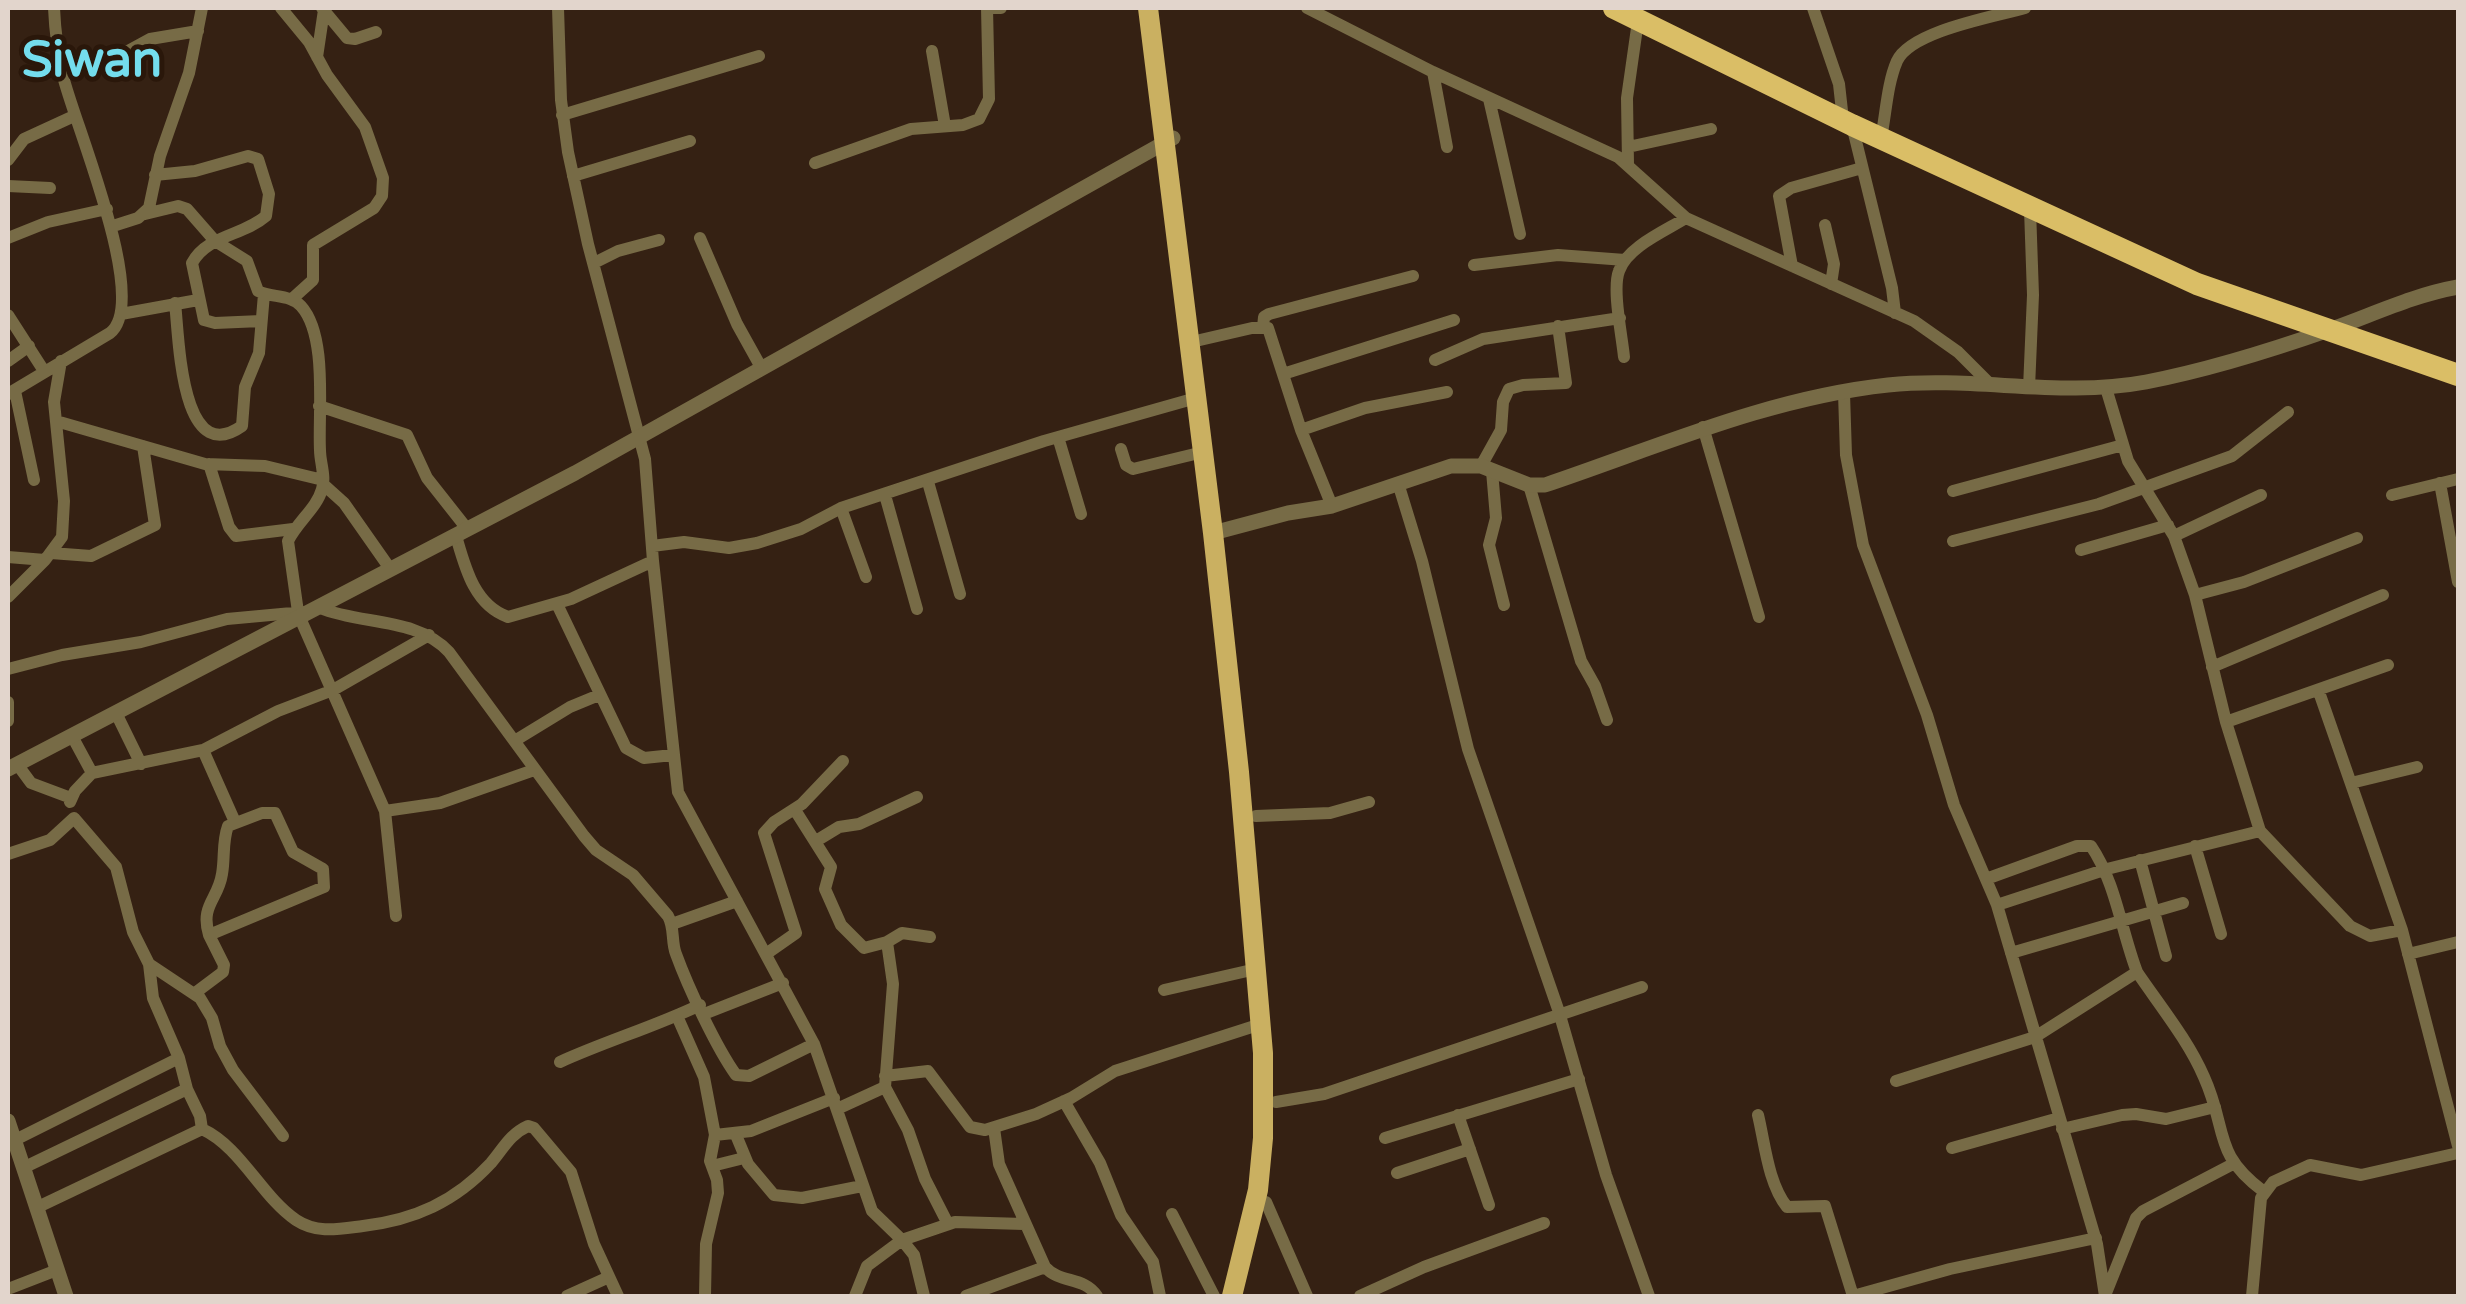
<!DOCTYPE html>
<html>
<head>
<meta charset="utf-8">
<style>
  body { margin:0 }
  #map { position:relative; width:2466px; height:1304px; overflow:hidden; background:#352113; font-family:"Varela Round",sans-serif }
  canvas { display:block }
  .frame { position:absolute; inset:0; border:10px solid #e2d5cc; pointer-events:none }
</style>
</head>
<body>
<div id="map">
<canvas width="2466" height="1304"></canvas>
<div class="frame"></div>
</div>
<script>
const c = document.querySelector('canvas').getContext('2d');
c.lineJoin = 'round';
function strokePath(path, color, width, dash) { c.strokeStyle = color; c.lineWidth = width; c.lineCap = dash ? 'butt' : 'round'; c.setLineDash(dash || []); c.stroke(path); }
function drawText(font, color, halo, rows, align = 'center') {
  c.font = font + ' "Varela Round",sans-serif'; c.lineWidth = 10; c.setLineDash([]); c.textBaseline = 'middle'; c.strokeStyle = halo; c.fillStyle = color; for (const [text, x, y, turn = 0] of rows) {
    c.save(); c.translate(x, y); c.rotate((+turn || 0) * Math.PI / 180); c.textAlign = isNaN(turn) ? turn : align; if (halo) c.strokeText(text, 0, 0); c.fillText(text, 0, 0); c.restore();
  }
}
const minor = new Path2D(`
  M281,8L309,42L327,75L365,127L383,178L382,196L374,208L313,245V280L292,299
  M322,8L347,38L355,39L376,32
  M558,8L561,100L568,152L588,244L645,459L653,561L678,792L814,1044L872,1211L902,1240L867,1266L855,1296
  M1307,8L1433,72L1618,157L1686,218L1914,321L1958,352L1990,384
  M1813,8L1839,84L1843,120
  M932,51L945,126
  M317,57L324,10
  M61,66L106,63L150,39L198,31
  M1433,72L1447,147
  M1489,99L1520,234
  M562,115L759,56
  M1852,125L1892,288L1895,313
  M1881,138C1886,114 1887,84 1897,61C1911,31 1993,17 2025,8
  M1628,147L1711,129
  M8,160L24,139L74,116
  M815,163L911,129L963,125L979,119L989,99L987,8H1001
  M1628,164L1627,98L1638,21
  M155,175L195,171L248,156L258,159L269,194L266,216C243,236 207,235 192,263L204,320L215,323L261,321
  M573,176L690,141
  M8,186L50,188
  M145,214L178,206L187,209L215,241L247,261L258,291C271,298 290,294 301,306C328,336 318,412 320,450C320,463 326,476 322,489C317,508 297,522 288,541L298,612
  M1825,225L1834,264L1831,284
  M113,226L138,218L149,208L160,156L189,73L202,8
  M8,238L48,222L107,209
  M700,238L737,324L762,369
  M594,263L618,251L659,240
  M1474,265L1558,255L1625,260
  M1792,266L1779,196L1791,188L1862,168
  M175,303C179,335 180,470 242,426L245,387L259,353L264,294
  M121,314L198,300
  M8,315L44,371
  M1263,327L1264,317L1269,314L1413,276
  M1200,340L1252,328H1268L1301,430L1332,506
  M1624,357C1622,336 1612,289 1619,271C1627,247 1665,231 1686,218
  M1435,360L1483,339L1620,318
  M8,361L29,346
  M1283,374L1454,320
  M2029,388L2033,295L2030,209
  M2106,388L2128,461L2174,536L2195,595L2226,722L2260,831L2350,926L2370,936L2402,930L2458,1146
  M15,391L34,480
  M1844,393L1846,455L1863,545L1927,715L1954,805L1997,905L2097,1244L2105,1296
  M8,394L110,333C151,301 74,123 63,76C58,54 55,30 54,8
  M319,406L407,435L427,478L468,530
  M56,421L205,464L265,466L323,480
  M1703,427L1759,617
  M1301,430L1365,408L1447,392
  M1058,437L1081,514
  M1121,449L1126,465L1133,469L1203,452
  M209,464L229,527L236,536L293,529
  M1481,466L1501,430L1503,402L1509,389L1523,385L1566,383L1558,326
  M1492,471L1496,518L1489,545L1504,605
  M928,482L960,594
  M1398,483L1422,561L1468,749L1559,1012L1606,1175L1649,1296
  M2440,483L2458,582
  M324,485L344,503L391,570
  M1529,485L1581,661L1595,686L1607,720
  M1953,491L2123,445
  M885,495L917,609
  M2392,495L2458,479
  M841,508L866,577
  M456,536C465,567 474,605 508,617L571,599L653,561
  M2174,536L2261,495
  M1953,541L2099,504L2232,456L2288,412
  M652,546L684,542L729,548L757,543L801,529L841,508L1044,441L1196,398
  M2081,550L2168,525
  M51,553L91,556L155,525L143,446
  M8,557L45,560
  M2195,595L2244,582L2357,538
  M8,597L45,560L62,537L64,501L54,402L61,361
  M557,604L626,748L644,758L673,755
  M320,608C361,625 417,617 449,652L584,836L596,850L633,875L668,916C675,928 671,942 676,954C688,987 716,1047 736,1075L749,1076L814,1044
  M300,618L385,811L396,916
  M2212,667L2383,595
  M8,669L62,655L141,642L227,619L303,612
  M2319,692L2402,930
  M8,702V721
  M116,713L141,764
  M2226,722L2388,665
  M72,736L92,773L203,750L235,822
  M516,740L570,707L599,695
  M203,750L278,711L333,690L429,635
  M17,764L31,783L71,798
  M2351,783L2417,767
  M70,802L75,791L92,773
  M795,810L831,867L825,889L841,925L864,948L887,942
  M385,811L440,803L534,770
  M1256,816L1330,813L1369,802
  M816,841L839,827L859,824L917,797
  M2195,846L2221,934
  M8,854L50,840L74,818L116,867L133,932L149,964L153,998L179,1058
  M2140,860L2166,956
  M1997,905L2107,869L2260,831
  M672,924L737,901
  M930,937L902,933L887,942L893,984L885,1087L908,1130L925,1179L948,1224
  M2011,953L2183,903
  M766,954L796,933L764,833L774,822L802,804L843,761
  M2408,954L2458,942
  M149,964L200,998L212,1018L220,1046L233,1070L283,1136
  M2137,972C2160,1006 2188,1040 2204,1077C2228,1130 2212,1153 2263,1191
  M1164,990L1256,969
  M195,993L223,972L224,965L209,935L324,887L323,869L293,852L275,813H262L228,826C222,842 225,858 222,874C218,900 200,905 209,935
  M704,1014L783,983
  M677,1016L704,1077L715,1135L710,1161L717,1180L718,1193L706,1244L705,1296
  M560,1062C606,1041 654,1027 700,1005
  M885,1076L928,1071L970,1127L985,1130L1036,1114L1071,1098L1115,1071L1261,1024
  M1896,1081L2035,1037L2137,972C2121,930 2116,883 2091,846H2077L1986,879
  M1064,1101L1100,1163L1121,1215L1153,1262L1160,1296
  M1276,1102L1324,1094L1642,987
  M837,1109L885,1087
  M1458,1115L1489,1205
  M1758,1115C1765,1144 1768,1183 1787,1207L1825,1206L1853,1296
  M994,1128L999,1164L1045,1267C1060,1284 1084,1276 1097,1296
  M202,1129C241,1147 261,1196 296,1220C317,1234 339,1229 363,1226C414,1220 455,1202 491,1163C503,1149 510,1134 528,1126L534,1128L571,1172L594,1244L618,1296
  M2062,1129L2122,1115L2136,1114L2166,1119L2215,1107
  M715,1135L751,1131L834,1098
  M736,1135L748,1164L774,1195L802,1198L862,1186
  M1385,1138L1579,1079
  M15,1140L179,1058L187,1089L25,1167
  M1952,1148L2059,1118
  M712,1166L744,1158
  M1397,1173L1470,1149
  M1266,1202L1307,1296
  M38,1207L202,1129L200,1116L187,1089
  M1172,1214L1214,1296
  M8,1289L57,1270
  M2106,1293L2136,1218L2143,1211L2233,1164
  M567,1296L609,1277
  M924,1296L914,1255L902,1240L955,1222L1024,1224
  M966,1296L1045,1267
  M1360,1296L1424,1267L1544,1223
  M1853,1296L1950,1269L2096,1238
  M2252,1296L2261,1198L2273,1182L2310,1165L2361,1175L2458,1153`);
const tertiary = new Path2D(`
  M1213,533L1288,513L1332,506L1451,466H1481L1529,485H1545C1658,447 1768,398 1888,385C1974,376 2061,398 2146,382C2208,370 2269,351 2329,330C2372,315 2413,295 2458,287
  M8,769L575,473L1173,138
  M8,1121L66,1296`);
const primary = new Path2D(`
  M1148,8L1213,533L1239,772L1263,1053V1138L1258,1190L1232,1296`);
const trunk = new Path2D(`
  M1614,8L1852,125L2197,284L2458,375`);
const townNames = [
  ["Siwan",92,63]
];
strokePath(minor, '#776b46', 12);
strokePath(tertiary, '#776b46', 15);
strokePath(primary, '#cab061', 20);
strokePath(trunk, '#dabe66', 22);
drawText('bold 50px', '#74dded', '#2a170a', townNames);
</script>
</body>
</html>
